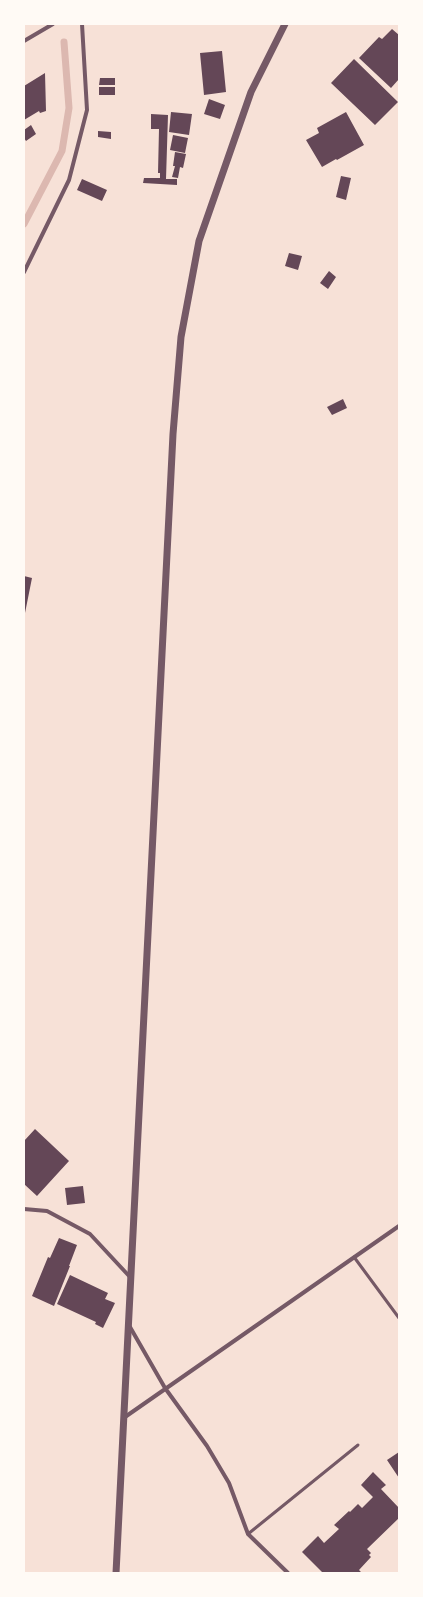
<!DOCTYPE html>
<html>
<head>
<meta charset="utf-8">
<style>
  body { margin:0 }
  #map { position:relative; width:423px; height:1597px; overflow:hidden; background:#f7e1d7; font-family:"Fira Sans Condensed",sans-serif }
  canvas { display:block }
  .frame { position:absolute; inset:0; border:25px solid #fffaf5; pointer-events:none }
</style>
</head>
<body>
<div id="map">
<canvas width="423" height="1597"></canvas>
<div class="frame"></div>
</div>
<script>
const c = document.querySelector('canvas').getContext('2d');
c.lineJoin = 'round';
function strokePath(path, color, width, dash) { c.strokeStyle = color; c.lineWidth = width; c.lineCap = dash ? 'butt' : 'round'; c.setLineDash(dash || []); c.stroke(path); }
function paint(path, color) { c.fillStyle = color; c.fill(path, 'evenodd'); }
const stream = new Path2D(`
  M24,224L62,151L69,108L64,42`);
const building = new Path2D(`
  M392,29L399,35V79L391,88L359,58L379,37L382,39Z
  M222,51L226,92L204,95L200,53Z
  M354,59L398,102L375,125L331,83Z
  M45,73L46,111L40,113L39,111L24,120V86Z
  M100,78H115V85H99Z
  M99,87H115V95H99Z
  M209,99L225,105L220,119L204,114Z
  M171,112L192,114L189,135L169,132Z
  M346,112L364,145L337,160L336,159L322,167L306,140L319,133L317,128Z
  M151,114L168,115L166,179H177V185L143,183L144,178H160V173H158L159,129H151Z
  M31,125L36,134L26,141L24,138V130Z
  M98,131L111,132V139L98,137Z
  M173,135L188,138L185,153L170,150Z
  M175,152L186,154L183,168L180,167L178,178L172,177L175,166H173Z
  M341,176L351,178L346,200L336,197Z
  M82,179L107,190L102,201L77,190Z
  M289,253L302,256L298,270L285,266Z
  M329,271L336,277L328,289L320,283Z
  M343,399L347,408L332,415L327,407Z
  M24,576L32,578L25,613H24Z
  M35,1129L69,1161L37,1196L24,1184V1141Z
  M83,1186L85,1203L67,1205L65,1188Z
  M59,1238L77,1245L69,1266H70L54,1306L32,1296L48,1257L50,1258Z
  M70,1275L108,1293L105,1299L115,1303L103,1328L95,1324L96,1322L57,1304Z
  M399,1452V1478L387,1460Z
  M373,1472L386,1485L381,1489L399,1508V1518L367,1549L371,1553L369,1555L371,1557L359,1570L362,1573H323L302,1552L318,1536L324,1543L339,1529L334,1525L349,1511L350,1512L358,1504L362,1508L373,1497L361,1485Z`);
const service = new Path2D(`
  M354,1257L399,1318
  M248,1534L358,1445`);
const minor = new Path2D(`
  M24,41L53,24
  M24,272L69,180L87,110L82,24
  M24,1209L47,1211L90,1234L130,1277
  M130,1327L165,1388L207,1446L229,1483L248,1534L288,1573
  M125,1417L399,1226`);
const tertiary = new Path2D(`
  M116,1573L173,434L181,337L199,241L251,92L285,24`);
strokePath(stream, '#dcb8b0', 7);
paint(building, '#644757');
strokePath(service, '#755966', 3);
strokePath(minor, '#755966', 4);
strokePath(tertiary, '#755966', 7);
</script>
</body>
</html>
